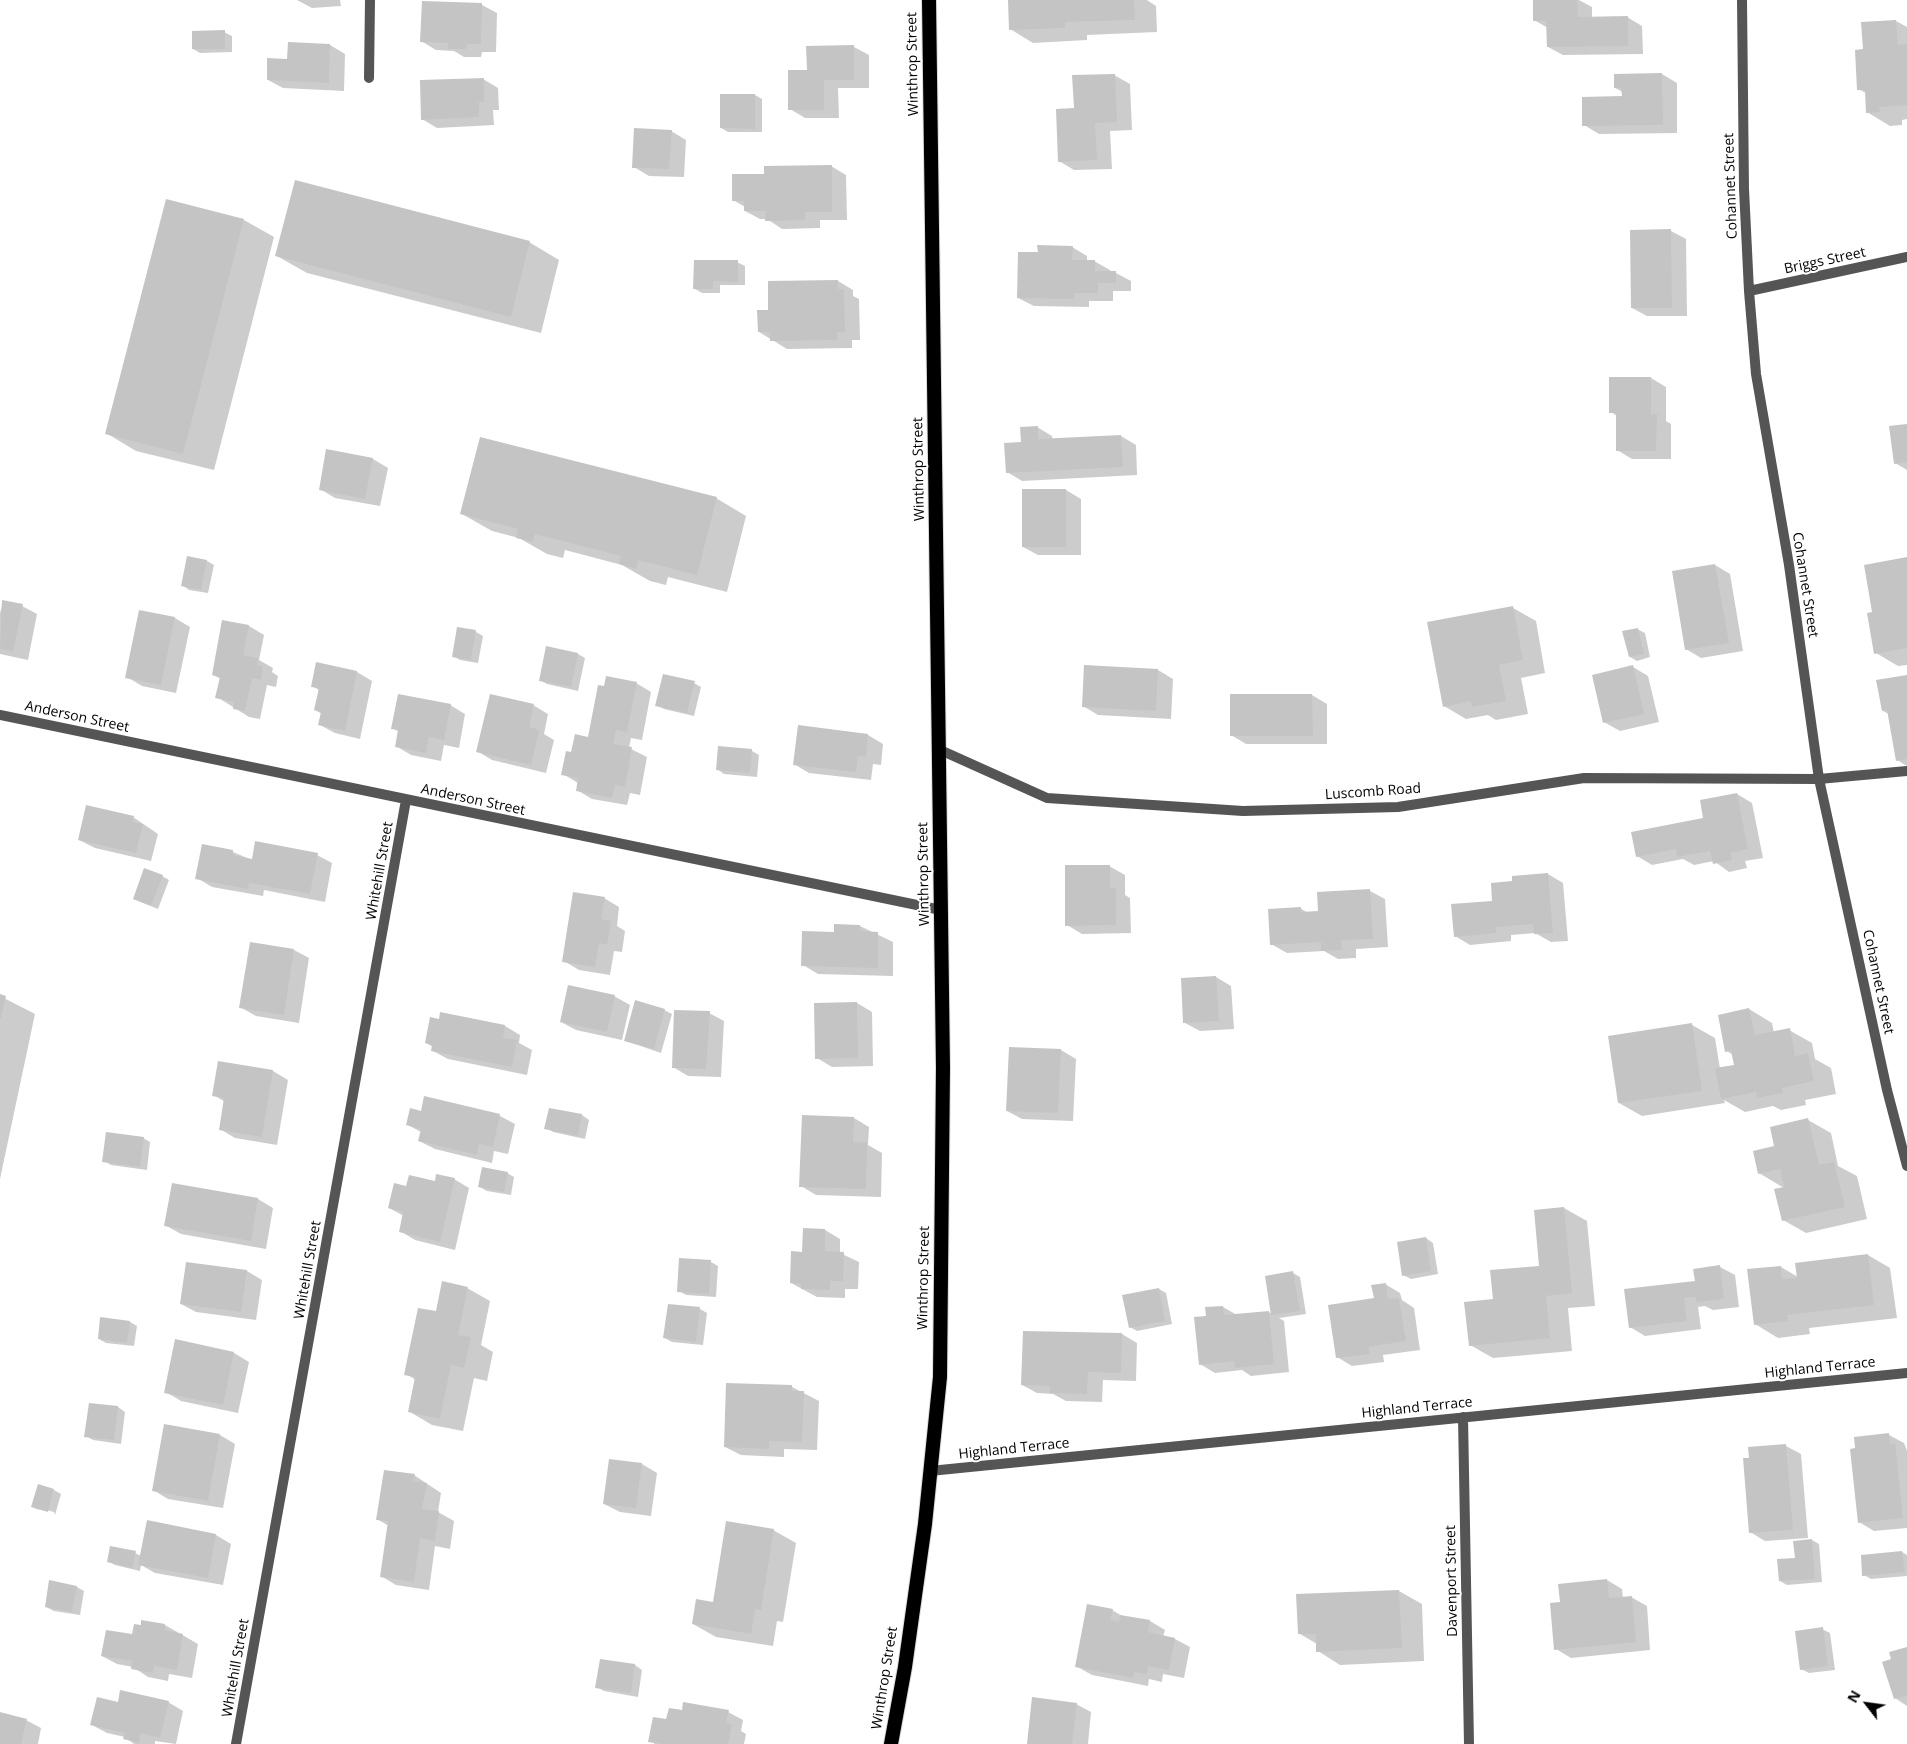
<!DOCTYPE html>
<html>
<head>
<meta charset="utf-8">
<style>
  body { margin:0 }
  #map { position:relative; width:1907px; height:1744px; overflow:hidden; background:#fff; font-family:"Open Sans",sans-serif }
  canvas { display:block }
  .north { position:absolute; left:1842px; top:1679px; width:50px; height:50px; -webkit-text-stroke:4px #fff; paint-order:stroke; rotate:300deg; font-size:14px; font-weight:700; line-height:20px; text-align:center; color:#000 }
  .north::after { content:''; display:block; margin:auto; width:18px; height:22px; background:#000; clip-path:polygon(50% 0,100% 100%,50% 72%,0 100%) }
</style>
</head>
<body>
<div id="map">
<canvas width="1907" height="1744"></canvas>
<div class="north">N</div>
</div>
<script>
const c = document.querySelector('canvas').getContext('2d');
c.lineJoin = 'round';
function paint(path, color) { c.fillStyle = color; c.fill(path, 'evenodd'); }
function strokePath(path, color, width, dash) { c.strokeStyle = color; c.lineWidth = width; c.lineCap = dash ? 'butt' : 'round'; c.setLineDash(dash || []); c.stroke(path); }
function drawText(font, color, halo, rows, align = 'center') {
  c.font = font + ' "Open Sans",sans-serif'; c.lineWidth = 4; c.setLineDash([]); c.textBaseline = 'middle'; c.strokeStyle = halo; c.fillStyle = color; for (const [text, x, y, turn = 0] of rows) {
    c.save(); c.translate(x, y); c.rotate((+turn || 0) * Math.PI / 180); c.textAlign = isNaN(turn) ? turn : align; if (halo) c.strokeText(text, 0, 0); c.fillText(text, 0, 0); c.restore();
  }
}
const shadow = new Path2D(`
  M297,0H340L341,6L312,8Z
  M1009,0H1147L1156,6L1157,32L1087,35V40L1033,43L1010,29Z
  M1534,0H1579L1592,7V18L1627,17L1642,26L1643,54L1563,55L1548,47V28L1534,20Z
  M423,3L482,5L497,13L496,52H482L481,57H464L454,51L436,50L421,41Z
  M1896,21L1907,27V119L1902,120V125L1890,126L1867,112L1866,93L1858,89L1864,50L1863,24Z
  M224,32L232,36V52L200,53L193,49Z
  M330,45L345,54L344,91L283,88L268,80L288,60Z
  M854,47L869,55V88H838L839,118H805L790,109L808,71Z
  M1662,74L1677,83V133L1599,134L1584,125L1623,97V92L1615,88Z
  M1114,75L1130,84L1132,130L1110,131L1112,169L1074,170L1059,161L1075,109Z
  M483,79L498,88L499,110H493L494,125L437,128L422,119Z
  M755,95L762,99V132H728L721,128Z
  M671,131L686,140L684,177L649,176L634,167Z
  M831,166L846,175L847,220H820V228L782,229L767,219H760L745,211V207L733,200L765,175Z
  M244,220L274,237L214,470L136,451L106,433Z
  M1632,231H1671L1686,239L1687,316H1647L1632,308Z
  M529,242L559,260L541,333L307,273L277,256Z
  M1072,247L1087,256V261H1094L1110,270V273H1116L1131,281V291H1113V301H1089V307L1034,306L1018,298L1039,253Z
  M737,262L745,266V285H720V293H702L695,289Z
  M838,281L853,290V296L859,299L860,340H852V348L787,349L759,332L769,311Z
  M1651,378L1666,387V421L1671,424V459H1632L1617,450V416L1611,412Z
  M1907,425V470L1895,463Z
  M1037,427L1052,436L1053,440L1121,436L1136,445L1137,475L1022,481L1007,472L1022,444Z
  M373,459L388,468L380,506L335,498L320,489Z
  M1023,490H1066L1081,499V555H1038L1023,547Z
  M716,498L746,516L727,592L668,577L666,585L650,581L622,565L565,550L563,558L547,554L519,538L492,531L462,514Z
  M1907,559V665L1898,666L1876,653L1874,613Z
  M207,561L214,565L208,593L189,590L182,585Z
  M1715,565L1730,574L1743,651L1701,658L1686,649Z
  M3,602L22,606L37,614L28,660L0,654V613Z
  M1513,608L1536,621L1545,673L1521,678L1528,714L1496,720L1488,715L1466,719L1444,706Z
  M140,611L175,618L190,627L176,693L142,686L127,677Z
  M223,621L249,626L264,635L259,660L273,668L272,672L278,676L276,687L267,685L260,719L249,717L217,697L221,679L213,675Z
  M458,629L476,632L483,636L478,663L460,660L453,656Z
  M1637,629L1645,633L1650,657L1637,661L1630,657Z
  M547,647L578,654L585,658L578,691L547,684L540,680Z
  M317,664L357,672L372,681L360,739L335,733L320,725L322,714L315,710L319,690L312,686Z
  M1633,667L1648,676L1659,722L1620,731L1604,722Z
  M1158,670L1173,679L1171,719L1098,715L1083,706Z
  M1907,676V766L1897,760L1889,714L1883,711Z
  M636,683L651,692L642,740L631,738L629,748L647,757L640,795L630,793L627,805L592,799L577,790L578,783L563,774L572,753L589,738L605,687Z
  M694,683L701,687L694,716L664,709L657,705Z
  M1231,695H1312L1327,704V744H1246L1231,735Z
  M450,705L465,714L459,748L444,745L441,761L411,755L396,746L399,732L393,728Z
  M533,705L548,714L544,734L554,740L546,773L492,760L477,751Z
  M799,726L868,735L883,744L881,765L873,764L871,780L809,773L794,764Z
  M752,751L759,755L757,777L724,774L717,769Z
  M1737,794L1752,803L1763,858L1745,861L1747,868L1729,872L1714,861L1694,865L1683,859L1652,865L1637,856L1705,819L1701,801Z
  M133,817L158,834L151,861L95,848L79,840Z
  M233,852L252,860L317,855L332,863L325,902L264,890L263,896L212,887L197,878Z
  M1109,866L1125,875V895L1130,898L1131,933L1082,934L1067,925Z
  M1548,874L1563,883L1568,941L1551,942L1535,933L1511,935V941L1470,945L1455,936L1514,882L1513,877Z
  M162,876L169,880L158,909L134,899Z
  M1370,891L1385,899L1388,947L1356,949V958L1338,959L1324,951L1287,953L1271,944L1300,908L1308,913L1319,912Z
  M604,898L619,907L617,926L625,931L622,952L614,951L610,975L579,970L564,961Z
  M860,926L893,942V976L818,974L803,965L836,933Z
  M251,943L294,950L309,958L299,1023L256,1016L240,1007Z
  M1216,977L1231,986L1234,1029L1200,1031L1185,1023Z
  M0,996L35,1014L0,1179Z
  M614,996L630,1005L622,1040L576,1030L561,1022Z
  M857,1003L872,1012L873,1066L832,1067L817,1058Z
  M1749,1009L1772,1023L1774,1033L1789,1030L1812,1043L1815,1059L1831,1068L1836,1094L1805,1100L1806,1105L1781,1110L1773,1106L1745,1112L1724,1100L1725,1103L1642,1116L1619,1103L1692,1025L1715,1038L1720,1069L1736,1066L1733,1055L1727,1051Z
  M664,1010L672,1014L661,1053L626,1041Z
  M709,1013L724,1021L721,1077L688,1076L673,1067Z
  M441,1014L505,1026L520,1035L519,1043L532,1050L527,1075L448,1059L433,1051V1047L426,1043L440,1020Z
  M1010,1048L1061,1050L1076,1059L1073,1121L1022,1119L1007,1111Z
  M273,1071L288,1080L277,1145L235,1138L220,1129L225,1102L214,1095Z
  M550,1109L582,1115L589,1120L585,1139L553,1132L546,1128Z
  M421,1112L500,1116L515,1124L508,1154L494,1151L492,1163L435,1149L419,1141L421,1132L408,1125Z
  M854,1118L869,1127L868,1145L882,1153L881,1197L816,1195L801,1186Z
  M1808,1120L1831,1133L1838,1166L1857,1176L1867,1219L1806,1233L1783,1220L1784,1188L1759,1173L1775,1147Z
  M143,1138L150,1142L147,1170L111,1165L104,1161Z
  M507,1173L514,1177L511,1195L487,1191L480,1187Z
  M454,1179L469,1188L455,1250L415,1240L400,1231L404,1216L389,1208L436,1182Z
  M173,1184L258,1199L273,1208L266,1249L181,1234L165,1225Z
  M1564,1208L1587,1221L1595,1306L1568,1308L1572,1351L1493,1358L1470,1345L1494,1301L1540,1267Z
  M825,1230L840,1239V1253L859,1262L858,1289H845V1298L817,1297L791,1283L804,1253Z
  M1426,1238L1433,1243L1438,1274L1411,1279L1403,1275Z
  M1868,1255L1890,1268L1897,1318L1809,1328L1810,1334L1778,1338L1755,1324L1781,1267L1798,1277Z
  M711,1262L718,1266L716,1297L686,1295L679,1291Z
  M1720,1267L1735,1275L1739,1307L1713,1310L1705,1306L1698,1307L1701,1329L1645,1336L1630,1327Z
  M247,1271L262,1280L256,1320L196,1312L181,1304Z
  M1293,1273L1300,1277L1306,1314L1279,1318L1284,1321L1289,1372L1251,1376L1242,1370L1215,1373L1200,1364L1207,1317L1223,1307L1237,1315L1269,1312L1272,1314Z
  M1385,1284L1400,1293L1402,1300L1414,1308L1420,1350L1383,1355L1384,1362L1352,1366L1337,1357Z
  M467,1288L490,1301L481,1345L493,1352L487,1381L474,1378L463,1431L432,1425L410,1412L416,1380L406,1374L437,1313Z
  M1159,1289L1166,1293L1172,1324L1137,1331L1130,1327Z
  M669,1305L700,1309L707,1313L703,1345L672,1342L665,1338Z
  M101,1318L130,1322L137,1326L134,1346L106,1343L99,1339Z
  M1122,1334L1137,1343L1136,1381L1103,1380L1102,1402L1066,1401L1053,1394L1037,1393L1022,1385Z
  M234,1353L249,1362L238,1413L181,1401L166,1392Z
  M792,1387L819,1401L817,1450L784,1449V1457L741,1455L725,1447Z
  M90,1404L118,1407L125,1412L121,1444L93,1440L86,1436Z
  M220,1435L235,1444L223,1508L168,1499L153,1490Z
  M1889,1435L1904,1443L1907,1451V1528L1874,1531L1859,1522Z
  M1786,1446L1801,1454L1808,1538L1765,1541L1750,1532V1459Z
  M642,1464L657,1473L651,1516L620,1512L604,1504Z
  M414,1475L441,1493L438,1512L454,1521L450,1549L435,1546L429,1590L396,1585L381,1576L389,1526L377,1519Z
  M54,1490L61,1494L55,1515L54,1512L39,1508V1510L33,1507Z
  M148,1522L216,1535L231,1544L223,1585L155,1573L141,1565L140,1571L115,1565L108,1561L135,1553L141,1556Z
  M773,1530L796,1543L783,1622L777,1621L773,1646L716,1637L693,1624L714,1603Z
  M1812,1540L1819,1544L1822,1582L1787,1585L1780,1581Z
  M1902,1552L1907,1555V1576L1871,1579L1864,1575L1862,1556Z
  M1607,1580L1622,1589L1623,1598L1631,1597L1647,1606L1650,1650L1571,1658L1556,1649L1562,1603Z
  M51,1582L77,1587L84,1591L80,1615L54,1611L46,1607Z
  M1399,1591L1422,1604L1424,1661L1340,1665L1318,1651L1317,1644L1300,1634Z
  M1112,1610L1124,1617L1150,1621L1165,1630L1163,1637L1175,1639L1190,1647L1184,1678L1163,1674L1162,1682L1149,1679L1148,1686L1092,1675L1076,1666Z
  M165,1625L198,1644L192,1678L169,1674L168,1681L148,1677L133,1667L117,1664L102,1656Z
  M1822,1629L1830,1633L1835,1670L1809,1673L1801,1669Z
  M1907,1648V1706L1895,1698L1893,1660Z
  M635,1665L642,1670L638,1697L604,1691L597,1687Z
  M168,1702L183,1711L176,1744L155,1741V1744H134L125,1737L107,1733L92,1725L119,1703Z
  M1076,1704L1091,1712L1088,1744H1028Z
  M683,1712H728L743,1720L741,1731L746,1734L744,1744H655L650,1741L668,1721Z
  M0,1714L26,1720L41,1728L38,1744H0Z`);
const building = new Path2D(`
  M1008,0H1134L1135,20L1065,22V28L1009,30Z
  M1533,0H1577L1578,17L1628,16V46L1547,47L1546,21H1533Z
  M422,1L482,3L481,44H467L466,49H448V43L420,42Z
  M1896,20L1898,45L1907,44V105L1879,107L1880,112L1866,113L1865,90H1857L1855,50L1863,49L1861,22Z
  M225,30V49H192V31Z
  M288,42L330,44L329,83L267,80V58L287,59Z
  M854,45V80H824V110H788V70H807L806,46Z
  M1662,73L1663,125L1582,126V97L1622,96L1621,88H1614V74Z
  M1115,74L1117,122L1095,123L1097,160L1058,162L1056,109L1074,108L1072,75Z
  M484,78V102H479V117L421,120L420,80Z
  M720,94H755V129L720,128Z
  M634,128L672,130L669,169L632,168Z
  M832,165V212H805V220L765,221L766,211H744V201H732V174H764V166Z
  M295,180L530,241L511,317L275,256Z
  M166,199L244,219L183,454L105,434Z
  M1671,229L1672,308H1631L1630,230Z
  M1037,245L1073,246L1072,260H1095V271H1116V283H1098V293H1074V299L1017,298L1018,252H1038Z
  M694,260H738V282L713,281V289H693Z
  M838,280V289H844L845,332H837V340L770,341V332H758L757,310H768V281Z
  M1609,377H1651V414H1657L1656,451H1616V413H1609Z
  M1907,424V462L1894,464L1889,426Z
  M1038,426V439L1121,435L1123,467L1006,473L1004,443L1021,442L1020,427Z
  M480,437L717,497L697,575L638,560L636,569L619,564L621,556L535,534L533,542L516,538L518,529L460,514Z
  M326,449L373,458L365,499L319,490Z
  M1022,489H1066V547H1022Z
  M187,556L207,560L201,590L181,586Z
  M1907,557V648L1874,654L1867,613L1872,612L1864,565Z
  M1715,564L1729,643L1685,650L1672,571Z
  M2,600L23,604L13,652L0,649Z
  M1513,606L1523,660L1499,665L1506,701L1472,707L1471,701L1443,707L1427,622Z
  M139,610L175,617L161,685L125,678Z
  M222,620L249,625L243,655L258,658L257,665L263,666L261,680L252,678L245,711L233,709L234,702L215,698L220,677L212,675Z
  M457,627L476,630L471,660L452,657Z
  M1638,628L1644,654L1629,657L1622,631Z
  M546,646L578,653L571,687L539,681Z
  M316,662L357,671L345,731L318,725L321,712L314,710L319,688L311,687Z
  M1084,665L1158,669L1156,711L1082,707Z
  M1633,665L1644,714L1603,723L1592,675Z
  M663,674L695,681L687,713L655,706Z
  M1907,675V759L1896,761L1887,710L1882,711L1876,680Z
  M606,676L637,682L627,732L616,730L613,744L632,747L625,787L615,785L612,798L576,791L578,778L561,775L566,751L571,752L575,734L588,737L598,685L604,686Z
  M398,694L451,704L444,740L429,737L426,753L395,747L398,730L391,729Z
  M490,694L534,704L529,727L539,730L531,765L476,752Z
  M1230,694H1312L1313,736H1230Z
  M798,725L868,734L866,757L858,756L856,772L793,765Z
  M718,746L752,749L750,773L716,770Z
  M1737,793L1748,849L1731,853L1732,860L1713,864L1710,851L1677,857L1676,849L1636,857L1631,832L1703,818L1700,800Z
  M86,805L134,816L132,822L143,824L136,853L78,840Z
  M255,841L318,853L310,894L249,883L248,889L195,879L202,844L233,850V855L252,859Z
  M1065,865H1110V888H1116V925L1065,926Z
  M144,868L163,875L151,906L133,899Z
  M1548,873L1553,933L1534,934L1533,924L1496,927V933L1454,937L1451,904L1492,901L1491,883L1512,881V876Z
  M1370,889L1373,939L1341,940L1342,950L1321,951V942L1270,945L1268,909L1301,907V912L1318,911L1317,892Z
  M573,892L605,897L601,919L611,921L607,945L599,943L595,967L562,962Z
  M834,924L860,925V931L878,932V968L801,966L802,931L834,932Z
  M250,942L294,949L284,1015L239,1008Z
  M1216,976L1219,1021L1183,1023L1181,978Z
  M568,985L615,995L607,1032L560,1022Z
  M0,994L6,996L1,1018H0Z
  M635,1000L665,1009L654,1049L624,1041Z
  M857,1002L858,1058L815,1059L814,1003Z
  M1749,1008L1755,1035L1790,1028L1795,1056L1808,1053L1814,1081L1782,1088L1783,1093L1757,1098L1756,1092L1721,1099L1715,1068L1734,1065L1731,1051L1725,1052L1718,1015Z
  M674,1010L710,1011L706,1069L672,1068Z
  M440,1012L505,1025L503,1038L517,1040L512,1067L431,1051L432,1045L425,1043L430,1017L439,1019Z
  M1692,1023L1702,1091L1618,1103L1608,1036Z
  M1009,1047L1061,1049L1058,1113L1006,1111Z
  M218,1061L273,1070L262,1137L219,1130L224,1098L212,1096Z
  M424,1096L500,1114L493,1147L479,1144L477,1155L418,1141L421,1129L406,1125L410,1108L421,1111Z
  M549,1108L582,1114L578,1136L544,1129Z
  M802,1115L854,1117L853,1142L867,1143L866,1189L799,1187Z
  M1808,1118L1819,1165L1834,1162L1845,1207L1782,1221L1774,1189L1784,1187L1780,1169L1758,1174L1753,1151L1774,1146L1770,1127Z
  M106,1132L144,1137L140,1167L102,1162Z
  M482,1167L508,1172L504,1192L478,1187Z
  M436,1174L455,1178L440,1242L399,1232L403,1212L388,1208L394,1183L406,1186L409,1175L435,1181Z
  M172,1183L258,1198L251,1241L164,1226Z
  M1564,1207L1572,1293L1546,1296L1550,1338L1469,1346L1464,1302L1493,1299L1490,1270L1539,1266L1534,1210Z
  M803,1228L825,1229V1251L844,1252L843,1281H830V1290L801,1289V1284L790,1283L791,1251L802,1252Z
  M1426,1237L1431,1271L1402,1276L1397,1242Z
  M1868,1254L1874,1305L1787,1315L1788,1321L1754,1325L1747,1269L1781,1266L1782,1279L1797,1278L1795,1263Z
  M679,1258L711,1260L709,1294L677,1292Z
  M186,1262L247,1270L241,1312L180,1304Z
  M1720,1265L1724,1299L1696,1302V1297L1684,1298L1687,1321L1629,1328L1624,1289L1695,1281L1693,1269Z
  M1293,1271L1300,1311L1271,1315L1265,1276Z
  M442,1281L468,1287L458,1335L471,1337L464,1368L451,1365L440,1419L408,1412L415,1377L404,1375L418,1308L436,1311Z
  M1386,1283L1388,1299L1399,1298L1406,1341L1368,1347L1370,1354L1336,1358L1328,1305L1374,1298L1371,1285Z
  M1159,1288L1165,1321L1129,1328L1122,1295Z
  M668,1304L700,1307L696,1342L663,1338Z
  M1223,1306L1224,1315L1269,1311L1274,1364L1235,1368L1234,1361L1199,1365L1194,1317L1206,1316L1205,1307Z
  M100,1317L130,1321L127,1343L98,1339Z
  M1023,1331L1122,1333L1121,1373L1088,1372L1087,1394L1050,1393V1386L1021,1385Z
  M175,1339L234,1352L223,1405L164,1393Z
  M726,1383L792,1385V1391H804L802,1442L769,1441V1449L724,1447Z
  M89,1403L118,1406L114,1440L84,1437Z
  M164,1424L220,1434L208,1501L152,1491Z
  M1889,1433L1890,1444L1895,1443L1903,1518L1858,1523L1850,1449L1855,1448L1854,1437Z
  M1786,1444L1793,1530L1749,1533L1743,1458H1749L1748,1447Z
  M609,1459L642,1463L636,1508L603,1504Z
  M384,1470L415,1474L413,1481L427,1483L422,1509L439,1511L435,1541L420,1538L414,1582L380,1577L388,1521L376,1520Z
  M38,1484L54,1489L48,1512L31,1507Z
  M147,1520L216,1534L208,1578L138,1565Z
  M726,1521L774,1529L761,1610L755,1609L751,1634L692,1624L696,1599L713,1602Z
  M1812,1539L1815,1579L1779,1581L1777,1559L1795,1558L1793,1541Z
  M110,1546L136,1551L132,1568L107,1562Z
  M1902,1551L1905,1572L1862,1576L1861,1555Z
  M1607,1579L1609,1598L1632,1596L1636,1642L1554,1650L1550,1603L1560,1602L1558,1584Z
  M49,1580L77,1586L72,1612L45,1607Z
  M1399,1590L1402,1648L1316,1652V1634H1298L1296,1594Z
  M1087,1604L1113,1609L1110,1620L1119,1622L1120,1615L1150,1620L1148,1632L1175,1638L1169,1670L1148,1666L1147,1674L1134,1672L1133,1678L1075,1667Z
  M141,1620L165,1624V1630L183,1634L177,1670L154,1666L153,1673L131,1669L132,1661L101,1656L106,1630L132,1634L134,1624L141,1625Z
  M1823,1627L1828,1666L1800,1670L1795,1631Z
  M1907,1647V1696L1894,1699L1882,1662L1891,1659L1889,1652Z
  M600,1659L635,1664L631,1693L595,1688Z
  M120,1690L169,1701L160,1738L140,1733L139,1743L123,1739L125,1733L90,1725L97,1697L118,1702Z
  M1032,1697L1077,1703L1072,1744H1027Z
  M683,1702L729,1710L726,1723L732,1724L728,1744H662L648,1742L653,1717L666,1719L669,1708L682,1710Z
  M0,1712L27,1719L21,1744H0Z`);
const minor = new Path2D(`
  M1742,0L1744,189L1749,291L1756,374L1789,565L1819,779L1887,1090L1907,1166
  M369,78L370,0
  M1749,291L1907,257
  M0,715L941,910
  M938,749L1047,798L1243,811L1398,807L1584,778L1819,779L1907,771
  M1463,1417L1469,1744
  M930,1471L1907,1373
  M236,1744L406,800`);
const trunk = new Path2D(`
  M891,1744L905,1667L925,1524L940,1377L943,1067L929,0`);
const streetNames = [
  ["Winthrop Street",913,64,-91],
  ["Cohannet Street",1731,186,-92],
  ["Briggs Street",1825,261,-12],
  ["Winthrop Street",919,469,-91],
  ["Cohannet Street",1805,585,81],
  ["Anderson Street",77,717,12],
  ["Luscomb Road",1373,792,-4],
  ["Anderson Street",473,800,12],
  ["Whitehill Street",380,871,-80],
  ["Winthrop Street",924,874,-91],
  ["Cohannet Street",1878,982,78],
  ["Whitehill Street",308,1270,-80],
  ["Winthrop Street",924,1278,-89],
  ["Highland Terrace",1820,1368,-6],
  ["Highland Terrace",1417,1408,-6],
  ["Highland Terrace",1014,1449,-6],
  ["Davenport Street",1452,1581,-91],
  ["Whitehill Street",236,1668,-80],
  ["Winthrop Street",885,1678,-81]
];
paint(shadow, '#0003');
paint(building, '#c4c4c4');
strokePath(trunk, '#dbdbdb', 16);
strokePath(minor, '#555', 10);
strokePath(trunk, '#000', 14);
drawText('14px', '#000', '#fff', streetNames);
</script>
</body>
</html>
